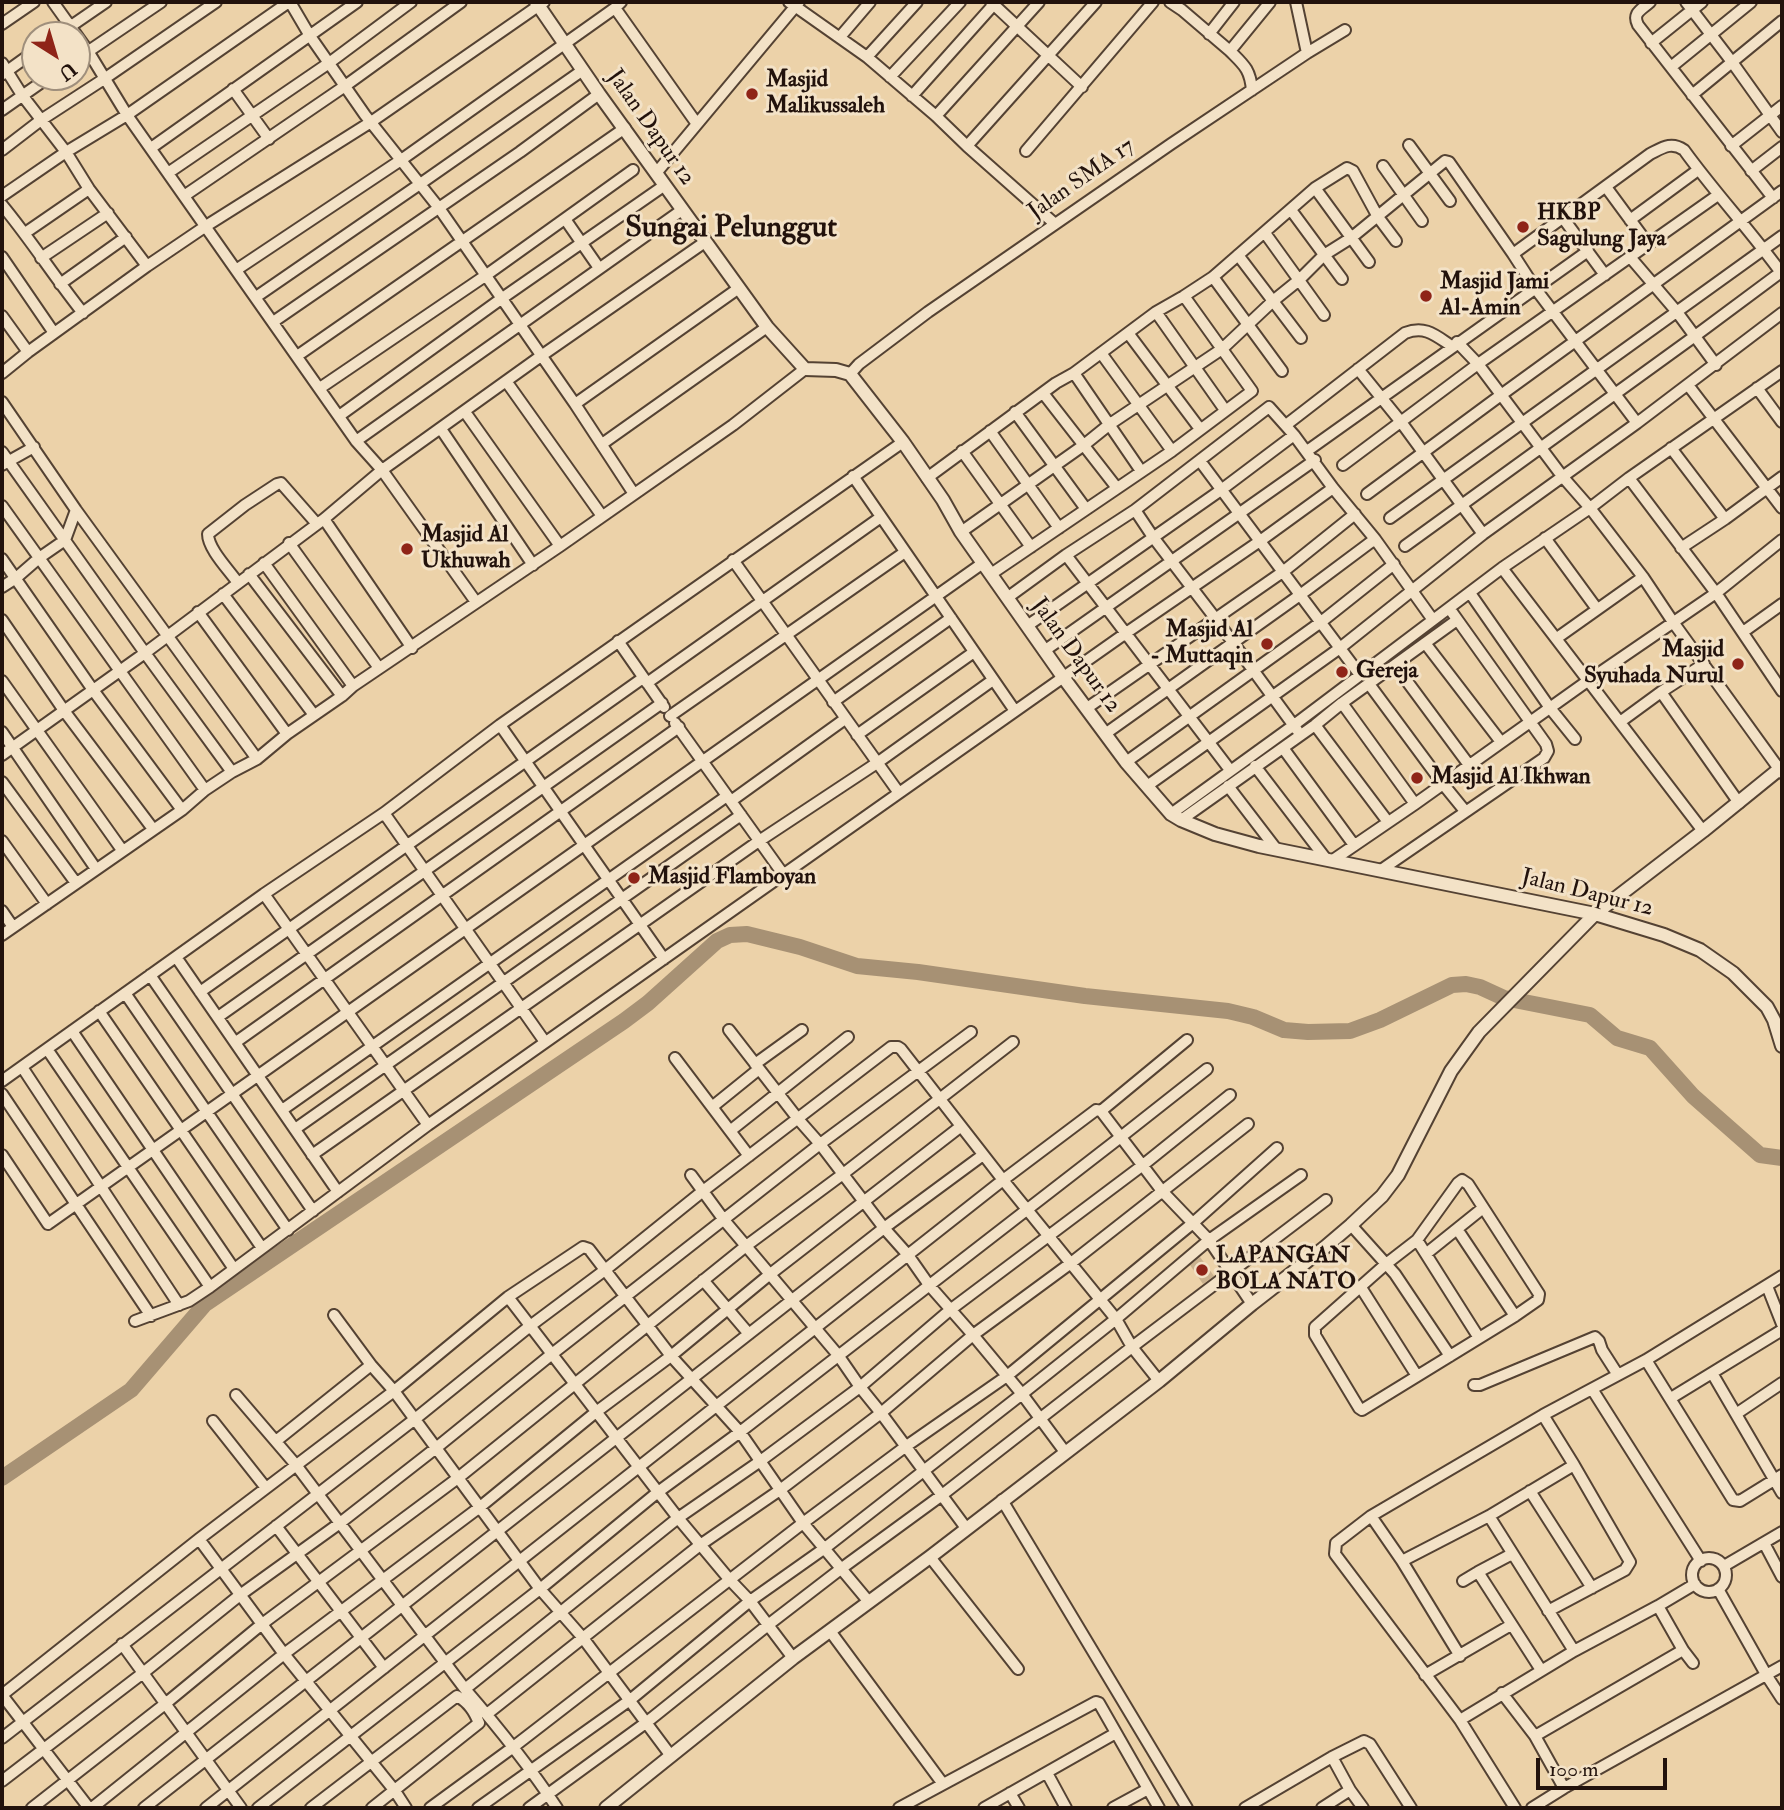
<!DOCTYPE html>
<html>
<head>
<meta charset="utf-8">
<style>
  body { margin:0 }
  #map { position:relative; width:1784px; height:1810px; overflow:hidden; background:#ecd2a9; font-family:"IM FELL Double Pica",serif }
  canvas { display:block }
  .frame { position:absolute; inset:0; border:4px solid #22120c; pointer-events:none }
  .north { position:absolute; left:21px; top:21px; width:70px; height:70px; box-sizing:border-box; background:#f3e2c7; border:2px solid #9f8f7c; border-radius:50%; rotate:143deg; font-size:19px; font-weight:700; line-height:28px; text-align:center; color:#22120c }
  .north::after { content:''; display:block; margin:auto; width:24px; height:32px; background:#8f2418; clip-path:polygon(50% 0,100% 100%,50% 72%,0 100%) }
  .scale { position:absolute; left:1536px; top:1758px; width:131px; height:32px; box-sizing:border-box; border:4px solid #22120c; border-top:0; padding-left:9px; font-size:21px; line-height:24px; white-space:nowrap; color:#22120c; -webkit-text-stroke:5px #f3e2c7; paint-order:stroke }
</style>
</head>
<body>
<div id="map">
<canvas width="1784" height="1810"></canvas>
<div class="frame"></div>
<div class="north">U</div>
<div class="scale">100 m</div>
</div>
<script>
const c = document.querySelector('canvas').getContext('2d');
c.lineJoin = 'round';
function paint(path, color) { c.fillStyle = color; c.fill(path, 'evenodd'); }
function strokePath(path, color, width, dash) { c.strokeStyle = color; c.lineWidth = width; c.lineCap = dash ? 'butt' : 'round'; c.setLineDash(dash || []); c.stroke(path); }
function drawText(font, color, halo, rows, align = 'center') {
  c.font = font + ' "IM FELL Double Pica",serif'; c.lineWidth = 6; c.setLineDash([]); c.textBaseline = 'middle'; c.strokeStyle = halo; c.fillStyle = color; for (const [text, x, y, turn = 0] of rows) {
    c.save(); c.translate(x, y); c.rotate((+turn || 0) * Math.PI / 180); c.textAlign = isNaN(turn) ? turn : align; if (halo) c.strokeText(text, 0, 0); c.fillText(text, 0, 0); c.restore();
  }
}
const green = new Path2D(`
  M1200,1257L1214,1276L1203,1284L1190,1265Z`);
const river = new Path2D(`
  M2,1478L131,1390L205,1304L624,1021L648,1003L717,941L730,935L747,934L800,947L857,966L918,972L1085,996L1228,1011L1253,1017L1284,1030L1308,1032L1350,1031L1380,1020L1452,985L1466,984L1480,987L1504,998L1590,1015L1617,1038L1650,1048L1693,1096L1760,1155L1782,1158`);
const minor = new Path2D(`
  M53,2L88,51L127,115L356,441L382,470L476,602
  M290,2L310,36L365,115L439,208L575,404L634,494
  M789,2L867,57L936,116L967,146L1096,2
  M991,2L1082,87
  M1170,2L1182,10L1230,51L1270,2
  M1296,2L1307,53
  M1650,2C1641,10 1632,13 1638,25L1773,198
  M1686,2L1732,62L1782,132
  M615,8L697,124
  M2,24L34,2
  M1209,34L1234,2
  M58,35L106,2
  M840,37L870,2
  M1651,43L1702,2
  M1230,51C1244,65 1250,69 1252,90
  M867,57L917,2
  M77,59L161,2
  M2,63L22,95L66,152L89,189L147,266
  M1671,67L1751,2
  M3,74L35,51
  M890,77L960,2
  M233,89L269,139
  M1692,95L1782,21
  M912,96L996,2
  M2,110L49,77
  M936,116L1039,2
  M1409,145L1450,201
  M967,146L1055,224
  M1731,146L1782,106
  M151,148L357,2
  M2,150L41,120L104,79L216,2
  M1026,151L1153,2
  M1383,166L1422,221
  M1751,171L1782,147
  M657,172L799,2
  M168,173L329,63L411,2
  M1606,187L1648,244
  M1315,188L1369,262
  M2,196L66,152L127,115L289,2
  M184,196L345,86L461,2
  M2,205C31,240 55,278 83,313
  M1291,210L1342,279
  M1563,218L1605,275
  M565,219L599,268
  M1630,220L1698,170
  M25,233L89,189
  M1265,233L1324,315
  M1513,254L1650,154C1662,148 1671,141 1684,150C1715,193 1751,231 1782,274
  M1238,255L1301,338
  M2,257L54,333
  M1630,257L1677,312L1716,365
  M41,258L108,213
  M236,270L401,160L615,8L621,2
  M1213,277L1282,371
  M60,284L126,237
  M1184,296L1213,277L1315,188L1347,168L1353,171L1378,217L1396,241
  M256,297L420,184L583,70
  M1156,312L1225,410
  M2,316L28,352
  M273,322L520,152L599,94
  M1128,333L1200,429
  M1457,342L1478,364L1562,476L1590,508L1643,577L1673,622L1782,773
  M1101,353L1172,451
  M297,356L625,128
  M1358,369L1401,422L1483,534
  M2,373L28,352L147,266L206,226L371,122L544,2
  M1074,373L1141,471
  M850,374L859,364L928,312L1171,144L1307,53L1345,30
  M506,381L602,516
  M1688,385L1782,508
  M320,388L485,276L633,170
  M1757,388L1782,422
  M1043,393L1117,488
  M2,402L76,510L257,759
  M575,404L739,288
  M465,412L560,546
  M1015,412L1086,509
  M339,416L501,299L665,185
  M1286,425L1405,333C1426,325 1436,336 1453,347
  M441,429L533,565
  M990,431L1059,528
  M356,441L682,210
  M602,444L767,327
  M1671,448L1725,519
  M962,451L1031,547
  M1307,451L1588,251
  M2,452L145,653L232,772
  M1200,461L1360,675
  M2,465L34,447
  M1343,465L1478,364L1718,195
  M853,476L1015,711
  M927,478L1056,383L1074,373L1156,312L1184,296L1252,391L1172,451L991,574
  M1629,478L1716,593L1782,691
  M1367,494L1501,395L1782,191
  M2,506L205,790
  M1135,510L1153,537L1215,618L1297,730
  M1390,518L1782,236
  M324,519L412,648
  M961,532L1084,445L1110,424L1222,349L1273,301L1299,280L1324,255L1351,238L1445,161L1449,162L1513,254L1535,288L1637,423
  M1545,538L1597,609
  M289,543L379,668
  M1405,546L1695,336L1781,272
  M1681,548L1725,519L1782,477
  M1066,555L1230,770
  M2,559L93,690L182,810
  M733,560L899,793
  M264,563L353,686
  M1502,568L1703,831
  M249,574L342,696
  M238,583C229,570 208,549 208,534L245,505L277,484L281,483L317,524
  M2,587L16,578L39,558L65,540L76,510
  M1470,593L1550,708L1575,739
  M223,594L314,715
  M1007,598L1066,555L1135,510L1269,407L1294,435L1333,488L1375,539L1433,620
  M198,612L287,734
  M2,620L65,712L153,829
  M1027,626L1221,490L1294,435
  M1743,632L1782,604
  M1557,638L1643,577
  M618,641L664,707
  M1425,643L1501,742
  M1044,651L1315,460
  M1395,665L1469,765
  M2,681L122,850
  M647,683L881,517
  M1369,684L1443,784L1465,811
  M1661,692L1739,803
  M833,702L951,618
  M1342,703L1415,804
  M1087,708L1284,571L1355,514
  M670,716L905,552
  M1620,722L1661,692L1704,664
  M675,723L783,874
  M500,725L664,959
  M1315,725L1388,822
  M2,732L96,869
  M1105,734L1300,595L1375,539
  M857,735L974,652
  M1283,748L1354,845
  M2,755L145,653L324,519L382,470L541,356L705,242
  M1126,762L1321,622L1394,564
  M1255,766L1326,859
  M2,782L76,883
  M1147,786L1340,648L1483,534L1637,423L1782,313
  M1228,786L1277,850
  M731,801L845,719
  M384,813L545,1042
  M1171,814L1294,725L1502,568L1590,508L1629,478L1782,371
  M1181,820L1315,725L1342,703L1457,620
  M2,841L47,904
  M1333,860L1415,804L1589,680L1716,593L1782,540
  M1381,870L1544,758L1548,751L1546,744L1449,608
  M264,894L428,1125
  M2,911L13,927
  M2,935L182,810L205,790L232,772L257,759L287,734L342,696L353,686L560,546L733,425L805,369
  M176,957L338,1192
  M150,975L313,1211
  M200,992L643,678
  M125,993L288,1230
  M99,1011L262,1248
  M218,1017L662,703
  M729,1030L798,1119L820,1144L884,1228L908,1255L929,1285L973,1335L1071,1263L1248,1124
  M72,1031L234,1269
  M236,1042L679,727
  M47,1049L210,1287
  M675,1058L749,1156
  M755,1064L802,1030
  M22,1067L179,1305
  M2,1081L264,894L384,813L500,725L903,442
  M2,1094L151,1316
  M712,1107L759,1069
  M282,1110L727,796
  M1101,1111L1162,1191L1209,1240L1252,1304
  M295,1129L741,815
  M730,1131L848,1037
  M2,1155L48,1224L983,563
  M312,1155L759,841L877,763L993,680
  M691,1175L724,1220L838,1355L860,1387L881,1413L966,1528
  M1462,1180L1468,1184L1539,1294L1538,1300L1515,1316L1362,1410L1359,1408L1315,1335V1327L1386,1264L1417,1240L1458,1183Z
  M1351,1225L1395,1274L1450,1356
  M1457,1229L1515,1316
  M1417,1240L1479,1338
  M1427,1253L1483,1208
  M703,1280L749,1334
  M1360,1286L1417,1376
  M1767,1286L1782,1324
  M508,1297L678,1518L729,1579L750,1601L793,1658
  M334,1315L371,1365L394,1391L540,1589L583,1638L671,1756
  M135,1321L189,1301L210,1287L428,1125L1126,633L1260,541L1333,488
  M1646,1360L1733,1500L1740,1501L1782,1475
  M1712,1373L1782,1493
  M1474,1385H1480L1595,1337L1599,1341L1602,1350L1618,1375
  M1592,1389L1701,1561
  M236,1395L296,1465L465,1689C497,1726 530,1767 557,1808
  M1671,1398L1782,1330
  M1736,1414L1782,1383
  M1543,1415L1574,1465L1630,1562L1625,1570L1548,1611
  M213,1421L266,1488
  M276,1441L371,1365
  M1530,1491L1592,1588
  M1002,1500L1187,1808
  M1371,1516L1402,1561L1460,1656
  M1489,1516L1574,1651
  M276,1526L384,1668
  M199,1539L284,1654L395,1791L406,1808
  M1764,1543L1782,1577
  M930,1557L1018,1669
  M1692 1575a17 17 0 1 1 34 0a17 17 0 1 1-34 0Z
  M1402,1561L1489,1516L1574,1465
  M1724,1566L1782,1532
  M1478,1572L1541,1670
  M1463,1581L1478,1572L1512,1554
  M1718,1589L1767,1676L1782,1699
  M1658,1606L1683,1650L1693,1663
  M830,1631L943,1784
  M122,1644L241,1808
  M1425,1675L1511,1625
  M465,1689L678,1518L759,1462L860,1387L950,1310L1143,1165L1230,1095
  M1502,1693L1535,1736L1564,1788
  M2,1695L199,1539L394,1391L508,1297L583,1247L589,1249L671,1356L740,1432L803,1523L869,1602
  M2,1695L89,1808
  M487,1714L700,1545L780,1490L881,1413L973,1335L1022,1394L1065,1452
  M1460,1720L1574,1651L1658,1606L1695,1584
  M1535,1736L1683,1650
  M2,1738L415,1419L530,1326L605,1270L703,1191L891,1047H898L901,1049L1003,1180L1116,1319L1132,1347L1159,1381
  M1332,1757L1350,1790L1363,1808
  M1047,1773L1066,1808
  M2,1781L143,1673L240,1595L340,1523L436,1448L552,1354L820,1144L971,1032
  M1010,1793L1019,1808
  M32,1808L165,1704L262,1624L458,1478L746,1246L843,1174L1013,1042
  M92,1808L284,1654L480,1507L596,1412L671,1356L769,1275L960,1127
  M144,1808L884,1228L983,1155
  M206,1808L1003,1180L1096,1110L1101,1111L1187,1040
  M258,1808L540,1589L658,1492L740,1432L1122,1136L1207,1069
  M311,1808L457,1696C469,1703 474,1711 479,1723L372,1808
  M430,1808L512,1748L803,1523L905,1447L1007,1376L1193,1223L1277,1148
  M478,1808L630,1700L750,1601L825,1548L1022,1394L1116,1319L1209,1240L1301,1175
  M529,1808L647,1722L768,1625L842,1568L942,1495L1132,1347L1326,1200
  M899,1808L1096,1702L1099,1703L1159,1808
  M984,1808L1116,1733
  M1113,1808L1148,1789
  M1245,1808L1332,1757L1364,1741L1370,1744L1411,1808
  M1322,1808L1350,1790
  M1515,1808L1460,1720L1335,1554L1336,1543L1371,1516L1543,1415L1646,1360L1782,1276
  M1532,1808L1564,1788L1782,1666`);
const tertiary = new Path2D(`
  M536,2L599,94L767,327L805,369L836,370L850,374L903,442L943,500L961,532L1063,677L1126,762L1171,814L1181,820L1215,834L1259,846L1595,914L1664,935L1700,950L1733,973L1767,1007L1774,1020L1782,1046
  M606,1808L793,1658L930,1557L1159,1381L1252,1304L1324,1248L1351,1225L1382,1196L1398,1175L1451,1071L1479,1032L1595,914L1703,831L1782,767`);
const markers = [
  [752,94,7,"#8f2418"],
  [1523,227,7,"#8f2418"],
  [1426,296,7,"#8f2418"],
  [407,549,7,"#8f2418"],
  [1267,644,7,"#8f2418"],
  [1738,664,7,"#8f2418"],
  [1342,672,7,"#8f2418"],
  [1417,778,7,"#8f2418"],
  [634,878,7,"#8f2418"],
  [1202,1270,7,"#8f2418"]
];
const poiNames = [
  ["Masjid",766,81],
  ["Malikussaleh",766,107],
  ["HKBP",1537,214],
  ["Sagulung Jaya",1537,240],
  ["Masjid Jami",1440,283],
  ["Al-Amin",1440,309],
  ["Masjid Al",421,536],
  ["Ukhuwah",421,562],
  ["Masjid Al",1253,631,"right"],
  ["- Muttaqin",1253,657,"right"],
  ["Masjid",1724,651,"right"],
  ["Syuhada Nurul",1724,677,"right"],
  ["Gereja",1356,672],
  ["Masjid Al Ikhwan",1431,778],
  ["Masjid Flamboyan",648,878],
  ["LAPANGAN",1216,1257],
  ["BOLA NATO",1216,1283]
];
const streetNames = [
  ["Jalan Dapur 12",650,128,55],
  ["Jalan SMA 17",1082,180,-35],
  ["Jalan Dapur 12",1075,656,54],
  ["Jalan Dapur 12",1587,894,14]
];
const districtNames = [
  ["Sungai Pelunggut",731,230]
];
paint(green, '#cab18e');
strokePath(river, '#a79174', 16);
strokePath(minor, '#544233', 14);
strokePath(tertiary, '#544233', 16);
strokePath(minor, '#f3e2c7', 10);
strokePath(tertiary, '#f3e2c7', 12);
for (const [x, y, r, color] of markers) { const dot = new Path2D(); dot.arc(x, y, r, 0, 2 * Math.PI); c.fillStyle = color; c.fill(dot); strokePath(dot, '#f3e2c7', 2.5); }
drawText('bold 23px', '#22120c', '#f3e2c7', poiNames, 'left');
drawText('23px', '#22120c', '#f3e2c7', streetNames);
drawText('bold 30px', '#22120c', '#f3e2c7', districtNames);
</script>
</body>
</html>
